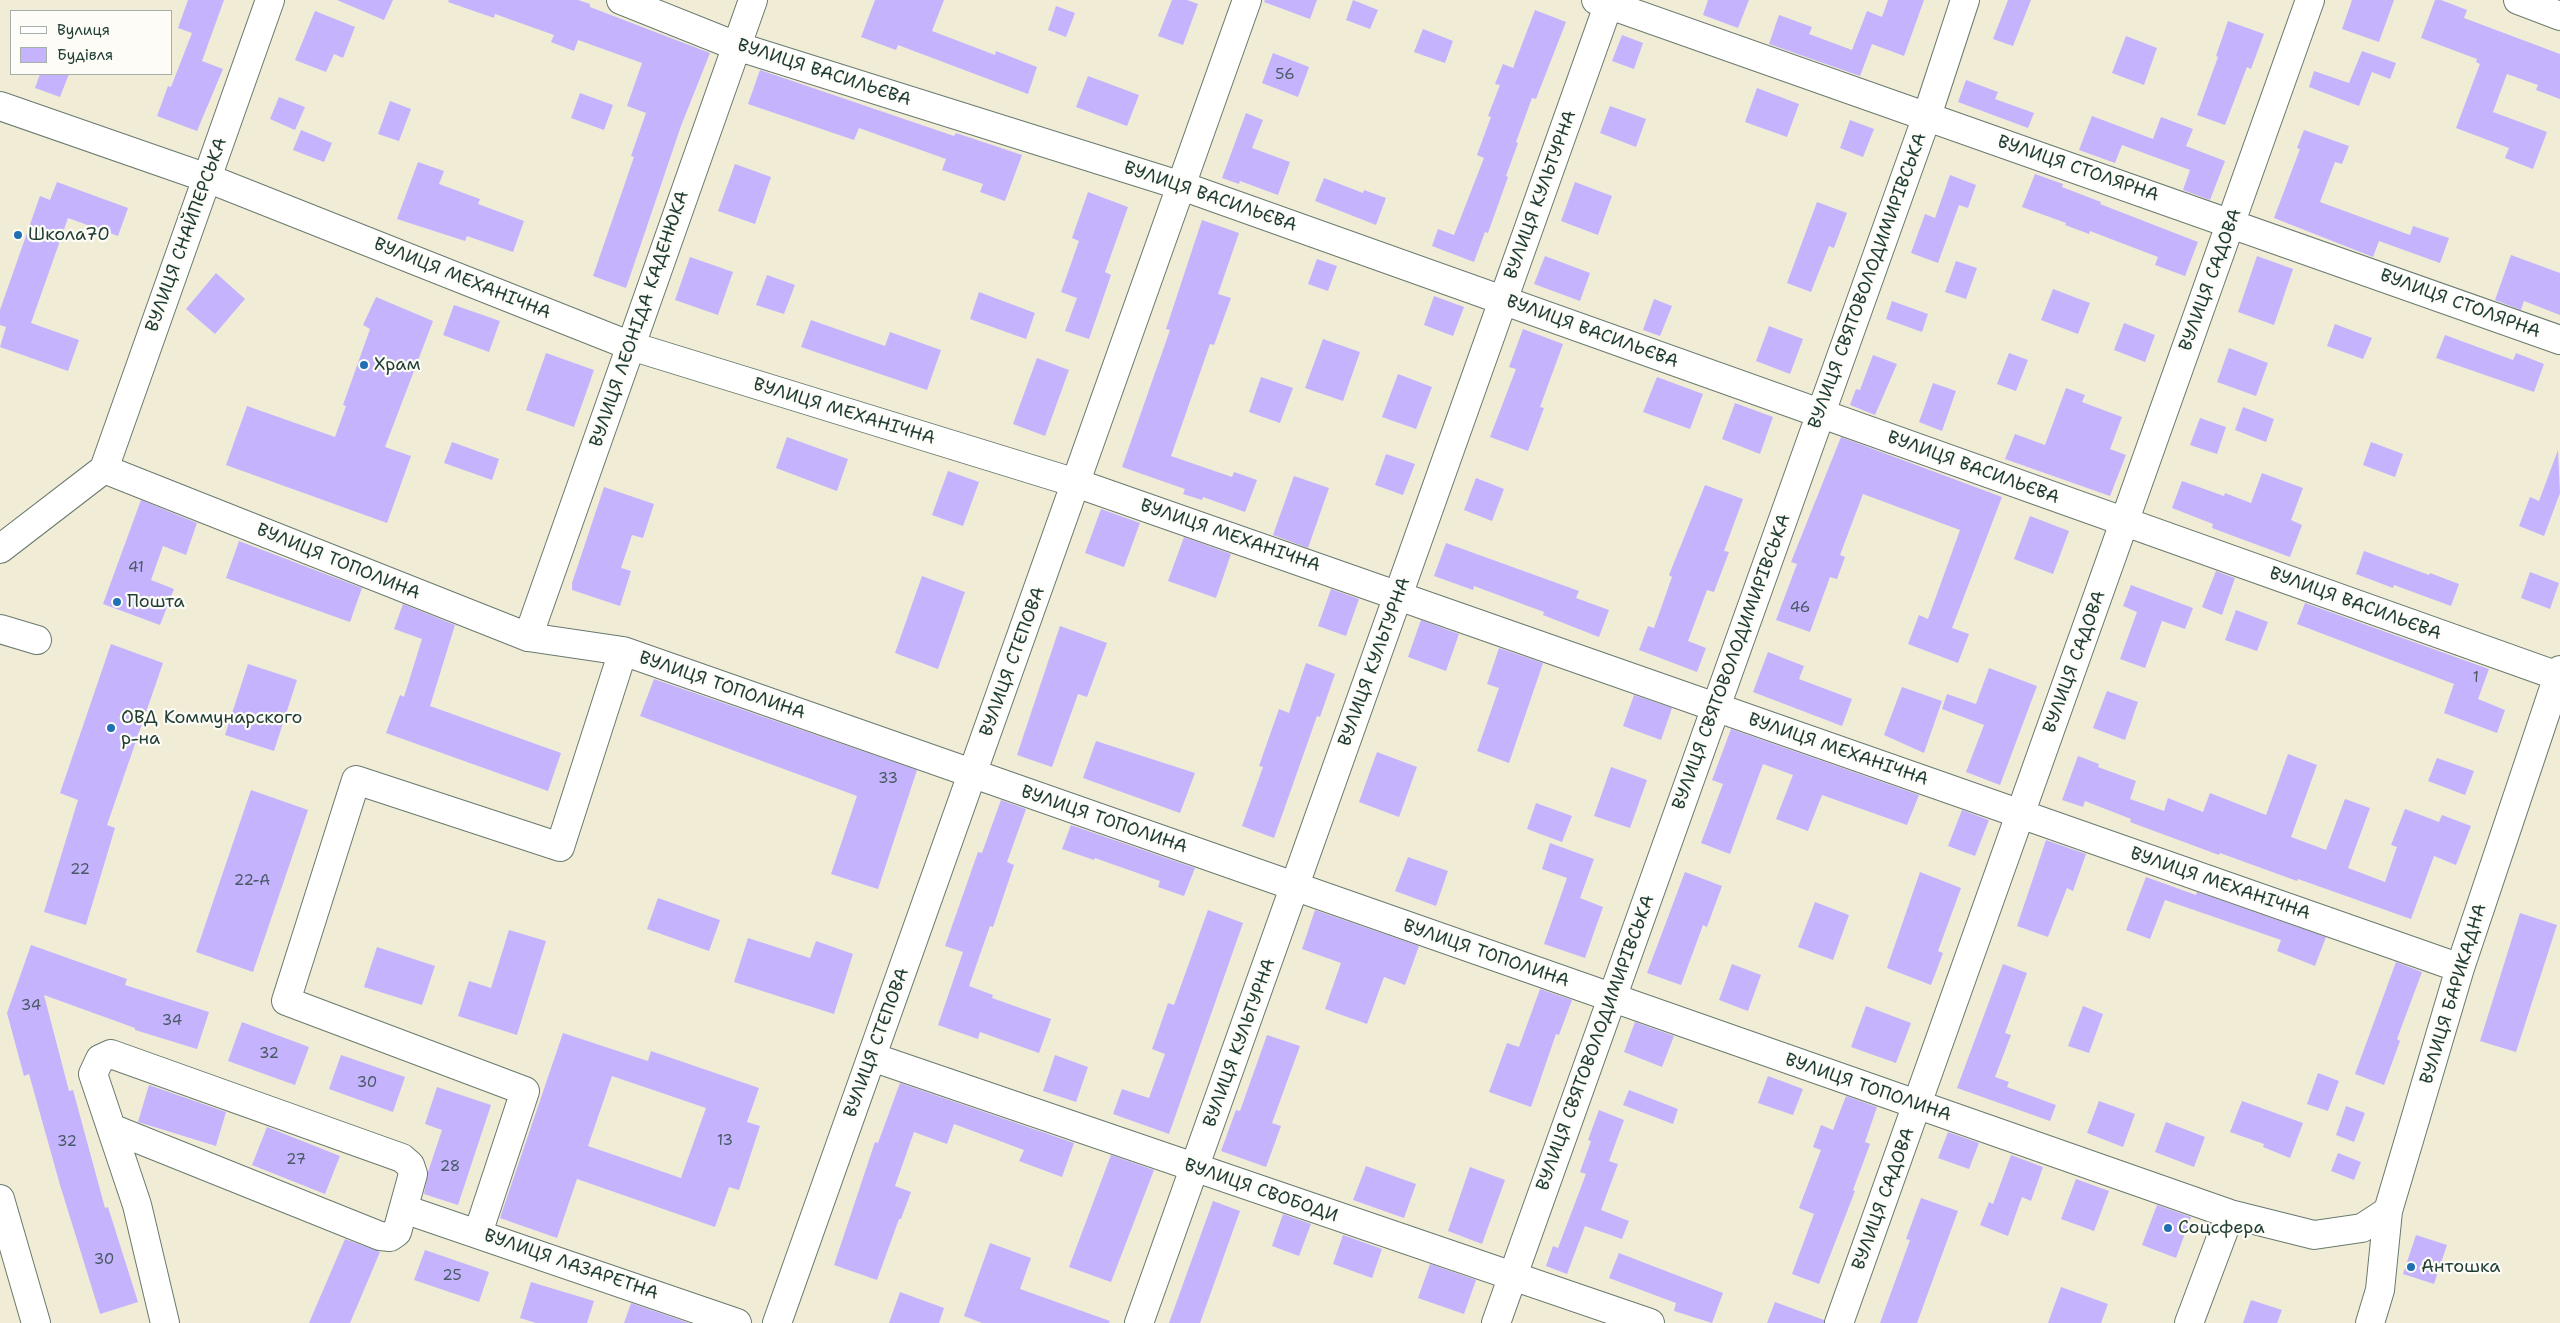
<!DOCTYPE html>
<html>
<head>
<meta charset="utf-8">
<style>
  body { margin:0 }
  #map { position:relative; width:2560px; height:1323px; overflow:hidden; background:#f1ecd6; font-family:"Shantell Sans",sans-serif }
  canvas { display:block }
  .legend { position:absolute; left:10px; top:10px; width:162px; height:65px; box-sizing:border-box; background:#fdfcf7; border:1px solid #a4b0a9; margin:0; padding:6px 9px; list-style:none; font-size:15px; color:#1f3d34 }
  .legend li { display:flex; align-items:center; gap:10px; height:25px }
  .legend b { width:25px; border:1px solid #a4b0a9 }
</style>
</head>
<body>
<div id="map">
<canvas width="2560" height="1323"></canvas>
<ul class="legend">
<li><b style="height:6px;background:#fff"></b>Вулиця</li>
<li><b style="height:14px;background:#c5b3fe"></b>Будівля</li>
</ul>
</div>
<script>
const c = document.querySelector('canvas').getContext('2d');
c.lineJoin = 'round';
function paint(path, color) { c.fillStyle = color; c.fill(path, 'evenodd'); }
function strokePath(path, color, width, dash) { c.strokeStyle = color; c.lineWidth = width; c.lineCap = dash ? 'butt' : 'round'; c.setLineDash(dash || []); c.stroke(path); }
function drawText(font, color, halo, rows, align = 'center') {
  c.font = font + ' "Shantell Sans",sans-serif'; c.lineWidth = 4.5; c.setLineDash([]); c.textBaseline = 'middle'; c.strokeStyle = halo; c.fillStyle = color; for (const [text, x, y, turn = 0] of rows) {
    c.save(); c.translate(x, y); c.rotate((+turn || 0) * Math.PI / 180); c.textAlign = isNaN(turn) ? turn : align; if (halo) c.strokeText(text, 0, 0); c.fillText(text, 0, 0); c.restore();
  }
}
const building = new Path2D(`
  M188,0H224L202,61L223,69L197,131L157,116L168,86L171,87L192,33L178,28Z
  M337,0H393L384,20Z
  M449,0H578L590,4V7L710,53L681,126L626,288L593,276L634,157L631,156L646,113L627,106L642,63L578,40L574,51L551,42L554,35L495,14L494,18L448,2Z
  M875,0H944L932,31L995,55L996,51L1037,67L1028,94L898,45L896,50L861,37Z
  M1172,0H1187L1198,4L1183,45L1158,36Z
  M1265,0H1317L1310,19L1264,2Z
  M1353,0L1378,10L1370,29L1346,20Z
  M1708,0H1749L1738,28L1703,15Z
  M1888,0H1924L1904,56L1872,44L1860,76L1769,44L1779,15L1812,27L1809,34L1852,50L1867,11L1882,17Z
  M2008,0H2031L2013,46L1993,39Z
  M2352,0H2394L2379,42L2342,29Z
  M2435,0H2441L2467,10L2464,18L2560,54V99L2536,90L2538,85L2507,74L2493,112L2547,132L2533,169L2505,158L2509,148L2456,128L2480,64L2476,62L2477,59L2421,38Z
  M1056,6L1075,13L1066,37L1048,30Z
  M1535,10L1566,22L1536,99L1532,98L1516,142L1518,143L1506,176L1508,177L1488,233L1485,232L1474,262L1432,246L1438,229L1454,235L1484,158L1477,155L1491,117L1488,116L1500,85L1495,84L1503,64L1513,68Z
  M315,11L355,27L343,58L334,54L326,72L295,60Z
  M2228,21L2264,34L2251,69L2247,67L2225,125L2197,115L2218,57L2216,56Z
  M1423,29L1453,41L1445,63L1414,52Z
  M1622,35L1643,43L1634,69L1612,61Z
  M2126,36L2157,48L2144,85L2112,73Z
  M2362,51L2396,63L2390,79L2372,72L2359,106L2309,87L2314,71L2349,83Z
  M1273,53L1309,67L1298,97L1262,83Z
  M760,70L954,136L956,133L1022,155L1005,201L980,192L983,184L942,170L946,159L859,128L854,140L748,104Z
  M40,74H69L60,97L35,88Z
  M1088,76L1139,95L1127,126L1076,107Z
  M1966,80L1998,92L1995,99L2034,113L2028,128L1958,102Z
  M1757,88L1799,104L1787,137L1745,122Z
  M580,93L613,105L604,130L571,118Z
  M279,97L305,107L295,130L270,119Z
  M390,101L411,109L399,141L378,134Z
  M1610,106L1646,119L1636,147L1600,133Z
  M1246,113L1263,120L1252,148L1290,162L1278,195L1240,181L1239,184L1222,178Z
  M2092,116L2153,139L2161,117L2193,129L2186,146L2225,161L2210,200L2183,190L2190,170L2122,145L2115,163L2079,150Z
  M1850,120L1874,129L1863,157L1840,148Z
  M301,130L332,143L324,162L293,150Z
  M2304,130L2349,146L2342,164L2335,162L2320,202L2410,235L2413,226L2449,238L2440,263L2379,241L2373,257L2274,218L2300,149L2297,148Z
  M418,162L444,171L439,184L480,199L478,204L524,221L513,252L467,236L465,241L397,219Z
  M735,164L771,177L755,224L718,211Z
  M2035,174L2063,184L2062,187L2101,202L2100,204L2198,242L2185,276L2155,265L2158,257L2090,231L2089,234L2065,225L2066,223L2022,207Z
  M1950,175L1976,185L1968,208L1959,205L1938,263L1911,253L1925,214L1935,218Z
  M1324,178L1363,193L1364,190L1386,198L1376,225L1315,201Z
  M57,182L128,208L118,236L68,218L31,323L79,340L68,371L0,347L6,327L0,325V310L40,196L50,200Z
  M1575,182L1612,196L1598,235L1561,221Z
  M1088,192L1128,207L1105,272L1111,275L1089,339L1065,331L1077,298L1061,292L1079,241L1072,238Z
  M1817,202L1847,213L1834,248L1829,246L1811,292L1787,283Z
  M1202,220L1239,233L1218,294L1231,298L1214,345L1210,344L1171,456L1232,477L1234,472L1257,480L1245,512L1203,497L1202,500L1183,494L1185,489L1122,467L1170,330L1166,329Z
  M2511,255L2560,273V315L2524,301L2521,310L2495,300Z
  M1545,256L1590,273L1580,301L1534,284Z
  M2257,256L2293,269L2274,325L2238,312Z
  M690,257L733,272L718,315L675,300Z
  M1317,259L1337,266L1328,291L1308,284Z
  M1956,261L1977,268L1966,299L1945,292Z
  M216,273L245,299L215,334L186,309Z
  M767,275L795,285L784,314L756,305Z
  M2053,289L2090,303L2078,334L2041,320Z
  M979,292L1035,313L1026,339L970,319Z
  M1434,296L1464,307L1453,336L1424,325Z
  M376,297L433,321L385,447L411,456L387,523L226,465L247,406L335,437L346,406L343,405L370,329L363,325Z
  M1654,299L1672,306L1660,336L1643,330Z
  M1892,301L1928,314L1922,332L1886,319Z
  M454,305L500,321L489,352L443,335Z
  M811,320L885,346L890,332L941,350L927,390L801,347Z
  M2124,323L2155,335L2145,362L2114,350Z
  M2335,324L2372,338L2363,359L2327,346Z
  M1769,326L1803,339L1790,374L1756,361Z
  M1523,329L1563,344L1540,407L1544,408L1528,451L1490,437L1516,369L1509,367Z
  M2445,335L2513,360L2516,353L2544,364L2534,392L2436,358Z
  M1323,339L1360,352L1343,401L1305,388Z
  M2229,348L2268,363L2256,396L2217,382Z
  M546,353L594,370L574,427L526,410Z
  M2009,353L2028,360L2016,391L1997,384Z
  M1873,355L1897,364L1875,415L1850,405L1856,389L1860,390Z
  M1037,358L1069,370L1045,436L1013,424Z
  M1398,374L1432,387L1416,429L1382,417Z
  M1261,377L1293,388L1280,423L1249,412Z
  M1657,377L1703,394L1690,429L1643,412Z
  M1933,383L1956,391L1942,431L1919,422Z
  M2066,388L2085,395L2082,402L2122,417L2110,449L2126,455L2110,496L2005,459L2015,434L2045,445Z
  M1735,403L1773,417L1760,454L1722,439Z
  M2243,407L2274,419L2266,442L2235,430Z
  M2200,418L2226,427L2217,454L2190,445Z
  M787,437L848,459L837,491L776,468Z
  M1841,437L2002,497L1952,628L1969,634L1958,663L1908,644L1919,615L1928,619L1960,530L1863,494L1840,555L1845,557L1837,579L1830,577L1810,632L1776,620L1797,564L1791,562Z
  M452,442L499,459L492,480L444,463Z
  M2371,442L2403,454L2395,477L2363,465Z
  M2558,450L2560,493L2544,536L2519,526L2530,497L2539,501Z
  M1386,454L1415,464L1403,495L1375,485Z
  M948,471L979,482L963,526L932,515Z
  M2262,473L2303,488L2291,520L2302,525L2290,557L2212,528L2213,524L2172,508L2182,481L2224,496L2225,493L2251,503Z
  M1294,476L1329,488L1308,548L1273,535Z
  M1476,478L1504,489L1492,521L1464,510Z
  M1705,485L1743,499L1724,551L1729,552L1714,592L1707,590L1688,641L1706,648L1697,672L1639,650L1648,626L1654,628L1672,577L1669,575Z
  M604,487L654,504L643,538L632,535L621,568L631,571L620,606L572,590V583Z
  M141,500L197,523L186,555L163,546L151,580L174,589L160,625L103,604Z
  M1101,509L1140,523L1124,567L1085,553Z
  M2030,516L2069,531L2053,574L2014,559Z
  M1184,537L1231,554L1216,598L1168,581Z
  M239,541L362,588L350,622L226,578Z
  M1446,543L1579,591L1576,598L1609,610L1599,637L1543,615L1544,612L1474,586L1473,590L1434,576Z
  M2364,551L2429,575L2430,573L2459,584L2451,606L2394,585L2393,588L2356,574Z
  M2216,571L2235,578L2222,615L2202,607Z
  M2530,572L2559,583L2550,609L2521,598Z
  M922,576L965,592L938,669L895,653Z
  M2131,585L2193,608L2185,629L2162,621L2145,668L2120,659L2137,612L2123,606Z
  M1331,589L1359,599L1346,636L1318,626Z
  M2305,603L2489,669L2478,699L2505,710L2497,733L2444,713L2454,684L2297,624Z
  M403,604L455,625L430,706L561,753L548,791L386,733L400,695L404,697L422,639L394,629Z
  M2236,610L2268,622L2257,651L2225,640Z
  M1421,620L1459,634L1446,671L1408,657Z
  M1060,626L1107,643L1087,697L1078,694L1052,767L1017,755Z
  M111,644L163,663L107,825L115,828L86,925L44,912L78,800L60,793Z
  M1499,648L1543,663L1509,763L1477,751L1499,688L1487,684Z
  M1768,652L1804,666L1799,679L1852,699L1842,726L1753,692Z
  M1306,663L1335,674L1320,717L1317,716L1274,838L1242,826L1263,767L1259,766L1279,709L1289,713Z
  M248,664L297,680L274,751L225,735Z
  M1989,668L2037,686L2000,785L1966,772L1984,725L1942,709L1947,694L1976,704Z
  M654,679L917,770L878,889L831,874L857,796L640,716Z
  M1902,687L1942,701L1924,753L1884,735Z
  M2107,691L2138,702L2125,740L2093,728Z
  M1634,695L1672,708L1661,740L1623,726Z
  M1731,729L1919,795L1907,825L1822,795L1808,831L1776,819L1793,775L1763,764L1730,854L1701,843L1723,784L1712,780Z
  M1096,741L1195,773L1180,813L1083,778Z
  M1377,752L1417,767L1399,817L1359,802Z
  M2288,754L2317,765L2291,837L2326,850L2345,799L2370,808L2348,868L2385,882L2397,847L2391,845L2405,809L2439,822L2442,815L2471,826L2456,865L2434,856L2411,919L2298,879L2297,881L2220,853L2219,855L2130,822L2131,819L2085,801L2083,807L2062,800L2078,756L2099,764L2098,767L2136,781L2130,799L2164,811L2168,798L2203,812L2210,793L2266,815Z
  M2437,758L2474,771L2465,795L2428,781Z
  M1611,767L1647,780L1630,828L1594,816Z
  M251,790L308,810L253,972L196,952Z
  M1001,800L1026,809L1007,862L1014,865L993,927L990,926L969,986L993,995L992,998L1051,1019L1039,1053L980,1032L978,1039L938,1025L963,952L945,946L978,852L982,853Z
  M1536,803L1572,816L1562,842L1527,829Z
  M1962,810L1989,820L1975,856L1948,846Z
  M1071,825L1195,868L1184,896L1158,887L1160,881L1095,858L1094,860L1062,849Z
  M2046,840L2086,854L2073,891L2067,888L2048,937L2017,926Z
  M1550,843L1594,859L1580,898L1603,907L1585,958L1544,944L1567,878L1542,869Z
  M1408,857L1448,871L1436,906L1395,891Z
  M1685,872L1722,886L1707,927L1703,925L1681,985L1647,973Z
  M1920,872L1961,888L1938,951L1943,953L1931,985L1887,968Z
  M2146,877L2196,895L2197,892L2326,937L2315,966L2277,951L2281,940L2165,900L2150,939L2126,930Z
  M658,898L720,920L709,951L647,929Z
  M1815,902L1849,915L1833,960L1798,947Z
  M1208,910L1243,923L1169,1134L1113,1114L1122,1089L1149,1098L1165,1054L1152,1049L1168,1003L1174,1005Z
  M1315,910L1419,946L1405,985L1384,977L1367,1024L1325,1009L1341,963L1302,949Z
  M2520,913L2557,925L2516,1052L2480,1041Z
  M509,930L546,941L517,1035L458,1016L469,981L491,988Z
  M748,938L810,958L816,941L853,954L834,1014L734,982Z
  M31,945L127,979L125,985L209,1012L197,1049L135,1030V1028L44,995L69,1091L73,1090L105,1208L108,1207L138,1302L100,1314L60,1185L29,1074L24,1076L7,1013Z
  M377,947L435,966L422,1005L364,987Z
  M2396,962L2422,972L2397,1039L2400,1041L2384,1085L2355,1074Z
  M1732,964L1761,975L1748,1011L1719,1000Z
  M2003,964L2027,973L2005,1033L2011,1035L1995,1077L2009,1082L2007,1087L2056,1105L2050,1121L1957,1088Z
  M1540,989L1572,1000L1559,1035L1556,1034L1531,1107L1489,1092L1507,1043L1519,1047Z
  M1866,1006L1911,1023L1896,1063L1851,1047Z
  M2083,1006L2103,1014L2089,1053L2068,1046Z
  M242,1022L309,1047L295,1085L228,1061Z
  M1635,1022L1674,1036L1662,1067L1624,1052Z
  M563,1033L648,1061L651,1051L759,1088L747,1122L760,1126L739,1190L729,1187L715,1227L577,1179L557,1238L500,1218ZM612,1076L706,1108L681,1178L588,1146Z
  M1267,1035L1300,1046L1272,1123L1281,1126L1266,1167L1221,1151L1236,1110L1240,1111Z
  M341,1055L405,1077L393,1112L329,1089Z
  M1055,1055L1088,1067L1076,1102L1043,1091Z
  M2318,1073L2339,1081L2328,1111L2307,1104Z
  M1768,1076L1803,1089L1793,1115L1758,1103Z
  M900,1083L1074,1143L1062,1177L1019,1161L1024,1150L954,1124L947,1144L914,1132L895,1186L911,1192L901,1219H899L877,1280L834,1265L875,1142L878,1143Z
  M149,1085L226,1112L216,1146L138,1122Z
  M437,1087L491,1105L458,1205L424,1194L428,1172L442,1130L425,1124Z
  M1629,1090L1678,1109L1673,1124L1623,1105Z
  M1846,1096L1877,1107L1865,1142L1870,1144L1853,1190L1855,1191L1819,1284L1792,1274L1814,1214L1799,1208L1821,1150L1813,1147L1821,1125L1833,1130Z
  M2099,1101L2135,1114L2123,1147L2087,1133Z
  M2242,1101L2303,1123L2290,1158L2263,1147L2264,1144L2230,1132Z
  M2346,1106L2365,1113L2354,1142L2336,1135Z
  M1599,1110L1624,1120L1609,1161L1618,1164L1601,1210L1629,1221L1622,1239L1585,1226L1567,1274L1546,1266L1553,1246L1558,1248L1586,1174L1580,1172L1591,1141L1588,1140Z
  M2166,1122L2205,1137L2194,1167L2155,1152Z
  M267,1127L340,1156L325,1194L252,1165Z
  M1948,1132L1979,1143L1969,1169L1938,1158Z
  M2338,1153L2361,1162L2354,1180L2331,1171Z
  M1111,1155L1154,1170L1111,1282L1069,1267Z
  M2011,1155L2043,1167L2031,1201L2022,1197L2008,1236L1980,1225L1989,1202L1993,1204Z
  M1366,1166L1416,1184L1404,1218L1353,1200Z
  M1470,1167L1505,1180L1482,1244L1448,1231Z
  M2076,1179L2109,1191L2094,1231L2061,1219Z
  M1921,1198L1958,1211L1917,1323H1880L1910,1240L1906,1239Z
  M1213,1201L1240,1211L1200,1323H1169Z
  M2157,1205L2191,1217L2176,1258L2142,1245Z
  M1283,1214L1311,1224L1299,1256L1272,1246Z
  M1343,1235L1382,1249L1372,1278L1333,1264Z
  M2416,1235L2447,1245L2434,1284L2403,1274Z
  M345,1239L380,1252L350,1323H309Z
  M990,1243L1031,1258L1020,1289L1110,1321L1109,1323H982L964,1316Z
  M425,1250L489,1272L479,1302L414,1280Z
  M1619,1253L1723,1293L1712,1323L1674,1311L1676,1303L1609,1278Z
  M1430,1264L1476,1280L1464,1314L1418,1298Z
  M531,1282L594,1301L587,1323H536L520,1318Z
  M2061,1287L2108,1304L2101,1323H2048Z
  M900,1292L944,1308L939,1323H889Z
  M2251,1300L2282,1310L2277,1323H2243Z
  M1775,1302L1824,1320V1323H1767Z
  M631,1303L689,1323H624Z`);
const minor = new Path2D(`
  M621,0L736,46L1182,186L2558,676
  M1596,0L2560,340
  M2518,0L2560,16
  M0,106L207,178L631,346L1076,483L2460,968
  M104,469L270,0
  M0,549L104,469L528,637L623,651L2230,1214L2314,1235L2362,1228L2388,1211
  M0,629L37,640
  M528,637L753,0
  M872,1057L1650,1323
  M111,1128L380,1236L390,1237L397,1232L413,1174L410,1165L402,1158L111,1054L100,1059L93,1074L137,1205L165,1323
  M404,1209L737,1323
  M478,1233L525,1091L286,1001L356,780L560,847L623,651
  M777,1323L1247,0
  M1139,1323L1610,0
  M1496,1323L1927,116L1965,0
  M1839,1323L2310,0
  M2189,1323L2230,1214
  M2370,1323L2380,1290L2388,1211L2460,968L2560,670`);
const major = new Path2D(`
  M0,1199L36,1323`);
const markers = [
  [18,235,5,"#1f6fb2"],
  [364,365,5,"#1f6fb2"],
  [117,602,5,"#1f6fb2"],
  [111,728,5,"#1f6fb2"],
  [2168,1228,5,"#1f6fb2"],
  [2411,1267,5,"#1f6fb2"]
];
const numberNames = [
  ["56",1285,75],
  ["41",136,568],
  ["46",1800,608],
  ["1",2476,678],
  ["33",888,779],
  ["22",80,870],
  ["22-А",252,881],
  ["34",31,1006],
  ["34",172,1021],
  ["32",269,1054],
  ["30",367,1083],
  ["13",725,1141],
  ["32",67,1142],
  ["27",296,1160],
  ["28",450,1167],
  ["30",104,1260],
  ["25",452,1276]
];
const streetNames = [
  ["ВУЛИЦЯ ВАСИЛЬЄВА",824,73,18],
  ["ВУЛИЦЯ СТОЛЯРНА",2078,169,19],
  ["ВУЛИЦЯ КУЛЬТУРНА",1541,195,-70],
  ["ВУЛИЦЯ ВАСИЛЬЄВА",1210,197,19],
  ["ВУЛИЦЯ СНАЙПЕРСЬКА",187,235,-70],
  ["ВУЛИЦЯ МЕХАНІЧНА",462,279,22],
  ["ВУЛИЦЯ САДОВА",2211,280,-70],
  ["ВУЛИЦЯ СВЯТОВОЛОДИМИРІВСЬКА",1868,281,-70],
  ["ВУЛИЦЯ СТОЛЯРНА",2460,304,20],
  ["ВУЛИЦЯ ЛЕОНІДА КАДЕНЮКА",640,319,-71],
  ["ВУЛИЦЯ ВАСИЛЬЄВА",1592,332,20],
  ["ВУЛИЦЯ МЕХАНІЧНА",844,412,17],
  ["ВУЛИЦЯ ВАСИЛЬЄВА",1973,468,20],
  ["ВУЛИЦЯ МЕХАНІЧНА",1230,536,19],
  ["ВУЛИЦЯ ТОПОЛИНА",338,562,22],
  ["ВУЛИЦЯ ВАСИЛЬЄВА",2355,604,20],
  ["ВУЛИЦЯ СТЕПОВА",1013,662,-70],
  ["ВУЛИЦЯ КУЛЬТУРНА",1375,662,-70],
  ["ВУЛИЦЯ СВЯТОВОЛОДИМИРІВСЬКА",1732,662,-70],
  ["ВУЛИЦЯ САДОВА",2075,662,-70],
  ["ВУЛИЦЯ ТОПОЛИНА",722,686,19],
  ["ВУЛИЦЯ МЕХАНІЧНА",1838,750,19],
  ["ВУЛИЦЯ ТОПОЛИНА",1104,820,19],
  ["ВУЛИЦЯ МЕХАНІЧНА",2220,884,19],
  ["ВУЛИЦЯ ТОПОЛИНА",1486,954,19],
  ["ВУЛИЦЯ БАРИКАДНА",2454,994,-73],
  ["ВУЛИЦЯ СТЕПОВА",877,1043,-70],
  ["ВУЛИЦЯ КУЛЬТУРНА",1240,1043,-70],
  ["ВУЛИЦЯ СВЯТОВОЛОДИМИРІВСЬКА",1596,1043,-70],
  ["ВУЛИЦЯ ТОПОЛИНА",1868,1088,19],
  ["ВУЛИЦЯ СВОБОДИ",1261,1191,19],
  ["ВУЛИЦЯ САДОВА",1884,1199,-70],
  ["ВУЛИЦЯ ЛАЗАРЕТНА",571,1265,19]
];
const poiNames = [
  ["Школа70",28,235],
  ["Храм",374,365],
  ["Пошта",127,602],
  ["ОВД Коммунарского",121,718],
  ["р-на",121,739],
  ["Соцсфера",2178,1228],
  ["Антошка",2421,1267]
];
paint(building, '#c5b3fe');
strokePath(minor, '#687a6d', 30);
strokePath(major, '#687a6d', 30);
strokePath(minor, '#fff', 28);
strokePath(major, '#fff', 28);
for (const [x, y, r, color] of markers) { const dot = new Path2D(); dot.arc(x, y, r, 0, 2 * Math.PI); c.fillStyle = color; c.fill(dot); strokePath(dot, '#fdfcf7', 2); }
drawText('15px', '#485a66', null, numberNames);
drawText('18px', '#1f3d34', '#fdfcf7', streetNames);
drawText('18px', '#1f3d34', '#fdfcf7', poiNames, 'left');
</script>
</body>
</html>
